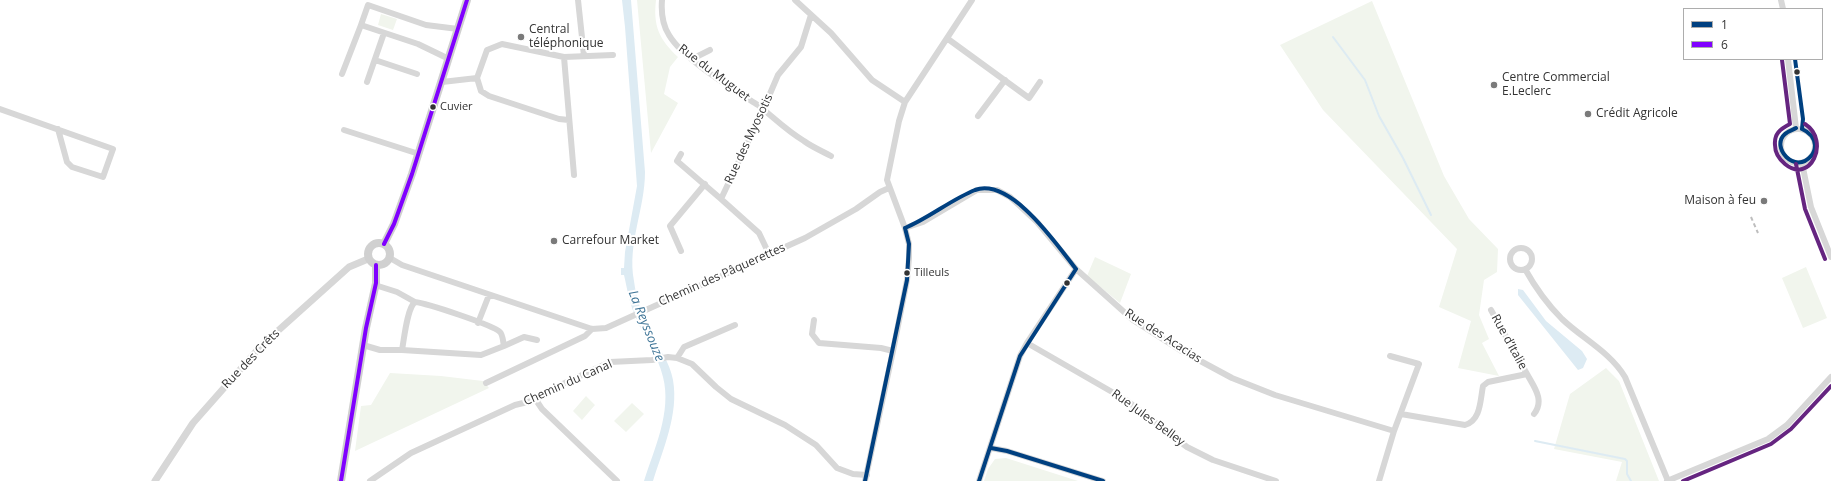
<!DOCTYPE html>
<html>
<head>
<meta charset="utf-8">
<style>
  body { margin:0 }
  #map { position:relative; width:1831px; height:481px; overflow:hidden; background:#fff; font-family:"Open Sans",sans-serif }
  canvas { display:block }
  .legend { position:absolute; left:1683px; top:8px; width:140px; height:52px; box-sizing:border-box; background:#fff; border:1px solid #adadad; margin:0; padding:5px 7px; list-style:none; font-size:12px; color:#333 }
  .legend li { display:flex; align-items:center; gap:8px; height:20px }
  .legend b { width:20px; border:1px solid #adadad }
</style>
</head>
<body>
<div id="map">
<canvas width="1831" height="481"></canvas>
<ul class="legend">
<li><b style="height:5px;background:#004080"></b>1</li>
<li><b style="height:5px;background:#8000ff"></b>6</li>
</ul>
</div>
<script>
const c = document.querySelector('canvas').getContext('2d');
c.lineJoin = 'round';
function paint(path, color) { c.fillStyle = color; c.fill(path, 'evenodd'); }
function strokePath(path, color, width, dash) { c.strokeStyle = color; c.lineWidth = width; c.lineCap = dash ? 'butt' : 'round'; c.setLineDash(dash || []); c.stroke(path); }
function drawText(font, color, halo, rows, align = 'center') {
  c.font = font + ' "Open Sans",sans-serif'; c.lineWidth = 4; c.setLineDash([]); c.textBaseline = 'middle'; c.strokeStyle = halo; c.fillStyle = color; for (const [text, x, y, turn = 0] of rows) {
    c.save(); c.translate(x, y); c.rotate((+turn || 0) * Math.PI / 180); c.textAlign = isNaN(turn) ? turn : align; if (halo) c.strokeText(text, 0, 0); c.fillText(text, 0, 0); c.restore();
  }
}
const green = new Path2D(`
  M637,0H656C653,26 659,39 678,57L670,67L664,94L678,103L651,153Z
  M1372,1L1444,176L1469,219L1498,249L1497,272L1484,280L1479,315L1489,339L1482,343L1499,376L1458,368L1471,321L1439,307L1457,249L1323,110L1280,45Z
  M381,14L397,19L393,30L378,25Z
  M1095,257L1131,274L1120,303L1087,276Z
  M1806,267L1827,318L1803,328L1782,278Z
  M1606,368L1619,381L1659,481H1616L1622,462L1554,449L1570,394Z
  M390,373L441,376L483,381L489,388L355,451L361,406L371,405Z
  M586,396L595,405L582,420L573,411Z
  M632,403L644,414L626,432L614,421Z
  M1006,458L1078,481H984L988,469L995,459Z`);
const water = new Path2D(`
  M622,0H631L645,172C645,209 627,244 634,281C636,298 643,318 651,333C659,348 670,363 673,380C679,414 663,449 653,481H644C654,449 672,412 663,377C658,355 642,335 634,313C629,301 627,288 624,275H621V268H624L625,252L637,186L625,27Z
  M1518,289L1523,290L1546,321L1582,351L1587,359L1583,368L1578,370L1518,295Z`);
const stream = new Path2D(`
  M1333,37L1365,80L1379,116L1403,158L1431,215
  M1535,441L1625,459L1627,461V474L1631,481`);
const minor = new Path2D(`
  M578,0L584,56
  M662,0C661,13 662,24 669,35C683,59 733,89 758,105C773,117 787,131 804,141C812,147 822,151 831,156
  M795,0L831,33L872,80L905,102
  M1781,0L1783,9
  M948,39L1029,98L1040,82
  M564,57L574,175
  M449,59L418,44L361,25L368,5L426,25L458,29
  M692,59L710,50
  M1788,59L1796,128
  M375,60L417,74
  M342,74L361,25
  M477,78L487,50L502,44L564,57L613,55
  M367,82L384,33
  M442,82L477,78L481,91L489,96L559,119L569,120
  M0,109L113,149L103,177L72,167L67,162L58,129
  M978,116L1005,80
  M1781 146a17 17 0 1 1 34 0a17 17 0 1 1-34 0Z
  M344,130L419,154
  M681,154L677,161L721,199
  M1802,163L1811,207L1831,257
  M905,228L923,222L977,190H997L1010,197L1020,206L1037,222L1076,269L1133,320L1180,350L1232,378L1275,395L1394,431
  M1510 259a11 11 0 1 1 22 0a11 11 0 1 1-22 0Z
  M681,251L670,226L705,184
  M769,254L759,233L721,199L763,110L778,75L801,47L811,15
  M390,258L402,265L592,329L606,328L805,238L856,209L880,192L889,188
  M1525,269C1535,287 1548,305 1562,319C1583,339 1610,352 1625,377L1668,481
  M375,285L397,292L415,302
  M415,302C426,303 493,325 500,332C503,335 503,342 504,346L481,355L402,350C404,340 407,308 415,302Z
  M814,320L812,334L819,343L881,348L893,351
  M478,323L489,295
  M1027,343L1126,400L1187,447L1213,460L1276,481
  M363,345L380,350H402
  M504,346L524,337L537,340
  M677,358L684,347L735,325
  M1527,374C1534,387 1545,400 1534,414
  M486,383L585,336L592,329
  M536,400L542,409L617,481
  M1401,414L1465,425C1481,420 1480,401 1483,386L1488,382L1527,374L1491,310
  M991,448L1007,451L1103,481
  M370,481L411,453L515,405L536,400L552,389L610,362L652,360L668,357L677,358L692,364L716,387L731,399L785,425L816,445L837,468L853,474L867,475
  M865,481L893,351L907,280L909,258V244L905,228L887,180L899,121L905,102L972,0
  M979,481L1020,356L1027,343L1076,269
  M1379,481L1394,431L1419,364L1390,356
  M1667,481L1768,439L1787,425L1831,377`);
const tertiary = new Path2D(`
  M155,481L193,423L261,346L349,267L368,259`);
const secondary = new Path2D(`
  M368 254a11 11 0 1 1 22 0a11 11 0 1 1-22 0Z
  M384,244L394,224L412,174L467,0
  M341,481L366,328L376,283V265`);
const rail = new Path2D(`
  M1751,217L1758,233`);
const bus1 = new Path2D(`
  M1795,59L1803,119L1802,129
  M1796,128C1793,130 1788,131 1785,134C1770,147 1795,175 1811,156C1814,153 1815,149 1815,145C1814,137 1809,132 1802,129
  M905,228C929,218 952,199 975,190C1011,177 1057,245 1076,269
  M991,448L1007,451L1103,481
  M865,481L907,280L909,244L905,228
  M979,481L1020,356L1076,269`);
const bus2 = new Path2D(`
  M384,244L394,224L412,174L467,0
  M341,481L366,328L376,283V265`);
const bus3 = new Path2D(`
  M1782,60L1790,124C1780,129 1774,134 1775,145C1775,153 1779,159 1785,164C1810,185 1831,141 1805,124
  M1796,164L1805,209L1825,259
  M1683,481L1771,444L1791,429L1831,386`);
const markers = [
  [521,37,4,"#7a7a7a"],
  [1797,72,3.5,"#333"],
  [1494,85,4,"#7a7a7a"],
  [433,107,3.5,"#333"],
  [1588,114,4,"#7a7a7a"],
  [1764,201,4,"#7a7a7a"],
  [554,241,4,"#7a7a7a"],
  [907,273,3.5,"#333"],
  [1067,283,3.5,"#333"]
];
const busNames = [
  ["Cuvier",440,107],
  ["Tilleuls",914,273]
];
const poiNames = [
  ["Central",529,30],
  ["téléphonique",529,44],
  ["Centre Commercial",1502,78],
  ["E.Leclerc",1502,92],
  ["Crédit Agricole",1596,114],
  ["Maison à feu",1756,201,"right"],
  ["Carrefour Market",562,241]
];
const streetNames = [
  ["Rue du Muguet",714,73,37],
  ["Rue des Myosotis",749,139,-65],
  ["Chemin des Pâquerettes",722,275,-24],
  ["Rue des Acacias",1163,336,33],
  ["Rue d’Italie",1509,342,61],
  ["Rue des Crêts",251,359,-46],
  ["Chemin du Canal",568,383,-24],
  ["Rue Jules Belley",1148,418,36]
];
const waterNames = [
  ["La Reyssouze",646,326,68]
];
paint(green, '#f1f5ed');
paint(water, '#ddebf3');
strokePath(stream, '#ddebf3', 2);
strokePath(minor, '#d7d7d7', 6);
strokePath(tertiary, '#d7d7d7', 7);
strokePath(secondary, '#d0d0d0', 8);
strokePath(rail, '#bebebe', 2, [4, 3]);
strokePath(bus1, '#004080', 4);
strokePath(bus2, '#8000ff', 4);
strokePath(bus3, '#652580', 4);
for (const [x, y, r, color] of markers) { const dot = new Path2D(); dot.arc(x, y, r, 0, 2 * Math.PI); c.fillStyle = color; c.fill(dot); strokePath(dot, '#fff', 1.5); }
drawText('11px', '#333', '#fff', busNames, 'left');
drawText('12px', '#333', '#fff', poiNames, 'left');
drawText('12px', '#333', '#fff', streetNames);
drawText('italic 13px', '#3f7597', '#fff', waterNames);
</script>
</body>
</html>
